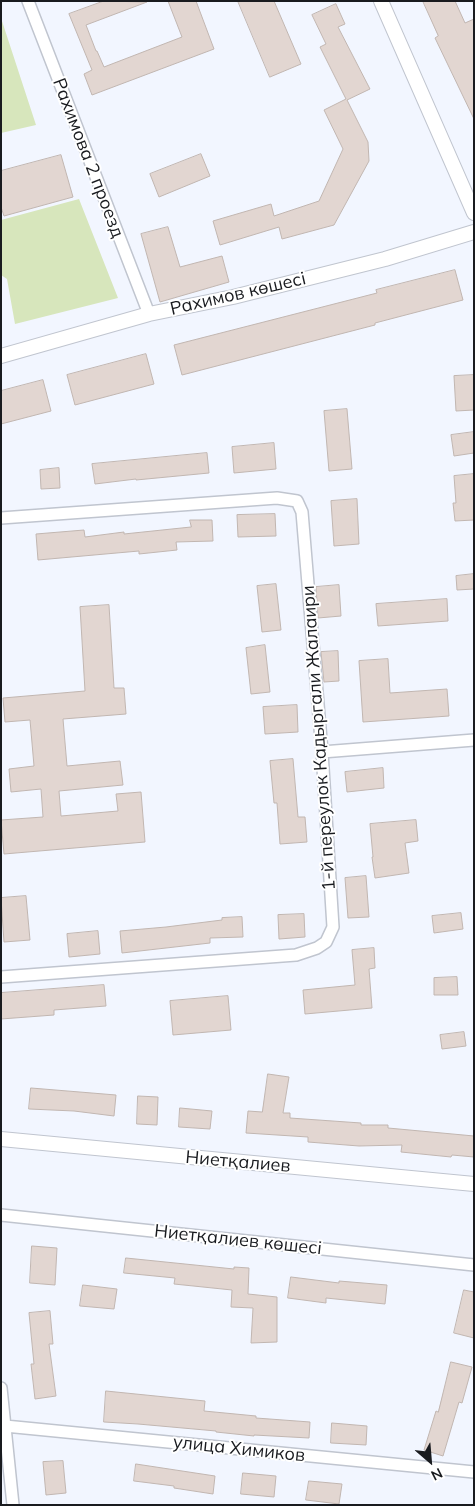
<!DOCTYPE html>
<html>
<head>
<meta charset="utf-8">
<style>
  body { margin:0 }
  #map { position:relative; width:475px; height:1506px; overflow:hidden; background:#f2f6ff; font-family:Mulish,sans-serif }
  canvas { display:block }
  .frame { position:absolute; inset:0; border:2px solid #191b1f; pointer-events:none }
  .north { position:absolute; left:405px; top:1436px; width:50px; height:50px; -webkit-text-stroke:4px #fff; paint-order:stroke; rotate:153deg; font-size:14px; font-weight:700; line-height:20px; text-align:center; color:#191b1f }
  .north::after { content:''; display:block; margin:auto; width:18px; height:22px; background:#191b1f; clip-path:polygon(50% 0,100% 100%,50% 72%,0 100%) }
</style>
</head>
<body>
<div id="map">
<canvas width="475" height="1506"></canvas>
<div class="frame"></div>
<div class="north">N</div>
</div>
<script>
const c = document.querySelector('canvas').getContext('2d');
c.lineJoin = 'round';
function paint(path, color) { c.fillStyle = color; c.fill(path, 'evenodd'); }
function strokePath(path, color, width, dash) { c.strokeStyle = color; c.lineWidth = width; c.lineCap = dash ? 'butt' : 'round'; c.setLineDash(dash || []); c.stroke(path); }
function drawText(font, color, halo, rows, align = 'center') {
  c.font = font + ' Mulish,sans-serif'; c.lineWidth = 4; c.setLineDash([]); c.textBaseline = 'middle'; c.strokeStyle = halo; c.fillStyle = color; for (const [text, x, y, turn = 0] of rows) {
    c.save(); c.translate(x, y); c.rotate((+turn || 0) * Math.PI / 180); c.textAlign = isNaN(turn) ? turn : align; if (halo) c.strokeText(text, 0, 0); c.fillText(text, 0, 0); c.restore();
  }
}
const green = new Path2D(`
  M1,18L36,125L1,133Z
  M79,199L118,298L15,324L7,279L1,275V220Z`);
const building = new Path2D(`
  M104,1L147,2L86,25L96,51H97L104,67L182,37L168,1H196L214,49L92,95L84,74L92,70L69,14Z
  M238,1H274L301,64L270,77Z
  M423,1H455L465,23L474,19V119L435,38L438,36Z
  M336,4L345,24L338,27L370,89L347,100L368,142L369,161L334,225L282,239L279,227L220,245L213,221L271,204L274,216L319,201L343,149L324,110L346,99L320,47L326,44L312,15Z
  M201,154L210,176L159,197L150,174Z
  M61,155L73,197L4,216L1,207V171Z
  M168,227L180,267L222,256L229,282L160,302L141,234Z
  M455,270L463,300L375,323V325L182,375L174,345L377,293L376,290Z
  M146,354L154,384L75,405L67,375Z
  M474,375V410L456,411L454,376Z
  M43,380L51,411L1,424V391Z
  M347,409L352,469L329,471L324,411Z
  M474,432V453L454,456L451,435Z
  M274,443L276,469L234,473L232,447Z
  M207,453L209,473L136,480V479L95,484L92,464Z
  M59,468L60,488L41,489L40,470Z
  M474,474V520L455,521L453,503H456L454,476Z
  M357,499L359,544L334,546L331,501Z
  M275,514L276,536L238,537L237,515Z
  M190,520H212L213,541L176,542L177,550L139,554V551L38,560L36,534L84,530L85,537L124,532V534L191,527Z
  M474,574V589L457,590L456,576Z
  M276,584L281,630L262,632L257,586Z
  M339,585L341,616L318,618L316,587Z
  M447,599L448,621L378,626L376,604Z
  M109,605L114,688H124L126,714L63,719L67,766L120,761L123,785L59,791L61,816L118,811L116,794L141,792L145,842L4,854L1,820L43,817L41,789L11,792L9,769L34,766L30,720L5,722L3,698L85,691L80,607Z
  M265,645L270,692L251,694L246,648Z
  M338,651L339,681L324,682L321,652Z
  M388,659L390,693L447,689L449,716L363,722L359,661Z
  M297,705L298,732L265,734L263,707Z
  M293,759L298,817H305L307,842L280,844L277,803H274L270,761Z
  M383,768L384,788L347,792L345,772Z
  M416,820L418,841L405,843L409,873L375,878L372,857H373L370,824Z
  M366,876L369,917L348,918L345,878Z
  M26,896L30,940L4,942L1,898Z
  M461,913L463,929L434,933L432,916Z
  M304,914L305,937L279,939L278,915Z
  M242,917L243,937L210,938V943L122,953L120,931L166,927L222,920V918Z
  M98,931L100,954L69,957L67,934Z
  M374,948L375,968L369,969L372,1008L305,1014L303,990L355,985L352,950Z
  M457,977L458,995H434V978Z
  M104,985L106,1006L54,1010V1015L1,1019V993Z
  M228,996L231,1030L173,1035L170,1001Z
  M464,1032L466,1046L442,1049L440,1035Z
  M268,1074L289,1077L283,1113H290V1118L361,1123V1125H388V1128L474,1136V1157L452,1155L451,1157L401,1152L402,1145L359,1146L308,1142V1137L246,1133L248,1111L262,1112Z
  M31,1088L116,1095L114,1116L74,1111L29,1109Z
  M138,1096L158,1097L157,1125L137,1124Z
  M180,1108L212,1111L210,1129L179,1127Z
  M32,1246L57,1248L55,1285L30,1283Z
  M126,1258L234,1269V1267L249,1268L248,1294L277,1297V1342L251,1343L253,1308L231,1307L232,1290L174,1284L175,1278L124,1273Z
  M291,1277L339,1283V1281L387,1285L385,1304L326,1298V1303L288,1298Z
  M83,1285L117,1289L114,1309L80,1306Z
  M464,1290L474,1292V1338L454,1333Z
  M50,1311L53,1344H49L56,1396L35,1399L31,1364H34L29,1313Z
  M451,1362L472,1367L462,1403L459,1402L443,1456L424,1450L436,1411L438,1412Z
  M106,1391L205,1401L204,1411L256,1416V1418L310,1422L309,1438L254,1435V1436L216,1432V1431L138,1424L104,1422Z
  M332,1423L367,1426L366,1445L331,1443Z
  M63,1461L66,1493L46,1495L43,1462Z
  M136,1464L215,1476L213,1494L174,1488V1486L134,1481Z
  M243,1473L276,1476L274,1497L241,1494Z
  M309,1481L342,1484L339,1504L306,1500Z`);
const minor = new Path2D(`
  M28,1L149,314
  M1,518L277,498L297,501L302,512L322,752L333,927L326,942L317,948L296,955L1,977
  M322,752L474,740
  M1,1215L474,1265
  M1,1388L13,1505
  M5,1426L474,1472`);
const tertiary = new Path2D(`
  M381,1L474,213
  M1,356L149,314L233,297L385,259L474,232
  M1,1139L474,1184`);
const streetNames = [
  ["Рахимова 2 проезд",88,158,69],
  ["Рахимов көшесі",238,294,-13],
  ["1-й переулок Кадыргали Жалаири",319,738,-94],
  ["Ниетқалиев",238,1162,5],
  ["Ниетқалиев көшесі",238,1240,6],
  ["улица Химиков",239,1449,6]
];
paint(green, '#d7e6bc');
paint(building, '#e2d6d1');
strokePath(building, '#c1b6b1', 1);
strokePath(minor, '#c0c5cf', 14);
strokePath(tertiary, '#c0c5cf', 16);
strokePath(minor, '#fff', 11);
strokePath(tertiary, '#fff', 14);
drawText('18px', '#191b1f', '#fff', streetNames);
</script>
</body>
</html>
